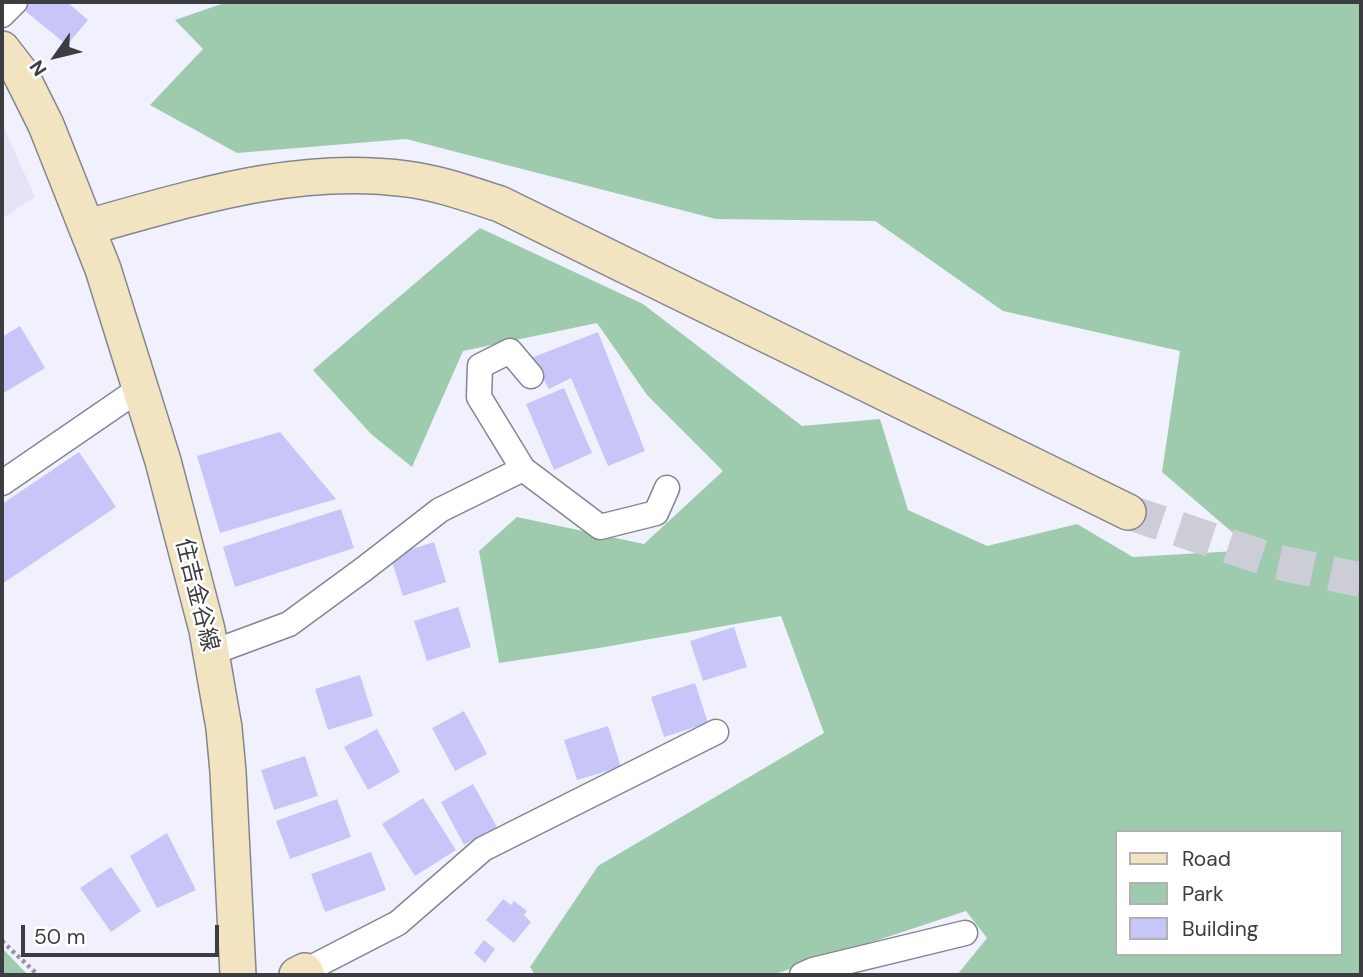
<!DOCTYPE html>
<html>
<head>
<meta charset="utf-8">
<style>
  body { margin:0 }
  #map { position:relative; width:1363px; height:977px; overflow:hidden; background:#f1f1fd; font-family:"DM Sans",sans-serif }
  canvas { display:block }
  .frame { position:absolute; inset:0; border:4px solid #3c3c41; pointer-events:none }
  .legend { position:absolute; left:1115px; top:830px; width:228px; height:126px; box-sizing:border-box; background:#fff; border:2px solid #b1b1b3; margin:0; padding:9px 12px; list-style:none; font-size:21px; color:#3c3c41 }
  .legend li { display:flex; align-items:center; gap:14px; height:35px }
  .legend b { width:35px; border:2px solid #b1b1b3 }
  .north { position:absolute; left:21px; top:21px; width:70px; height:70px; -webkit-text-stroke:5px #fff; paint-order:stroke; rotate:236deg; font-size:19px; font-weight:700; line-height:28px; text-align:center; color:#3c3c41 }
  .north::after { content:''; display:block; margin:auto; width:24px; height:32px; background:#3c3c41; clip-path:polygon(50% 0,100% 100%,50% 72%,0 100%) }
  .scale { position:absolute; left:21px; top:925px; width:198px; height:32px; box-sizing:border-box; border:4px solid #3c3c41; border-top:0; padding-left:9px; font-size:21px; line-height:24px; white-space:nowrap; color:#3c3c41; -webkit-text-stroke:5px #fff; paint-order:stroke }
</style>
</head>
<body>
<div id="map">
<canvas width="1363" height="977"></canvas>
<div class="frame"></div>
<ul class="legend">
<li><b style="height:9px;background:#f2e4c0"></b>Road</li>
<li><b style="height:19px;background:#9ecbad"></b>Park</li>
<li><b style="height:19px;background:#c8c6f9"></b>Building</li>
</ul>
<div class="north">N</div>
<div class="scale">50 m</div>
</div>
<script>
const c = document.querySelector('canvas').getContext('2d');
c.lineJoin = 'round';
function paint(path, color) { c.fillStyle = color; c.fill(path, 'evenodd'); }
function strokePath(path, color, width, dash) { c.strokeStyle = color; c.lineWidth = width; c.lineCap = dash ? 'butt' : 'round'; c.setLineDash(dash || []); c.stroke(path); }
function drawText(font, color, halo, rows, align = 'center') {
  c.font = font + ' "DM Sans","Noto Sans JP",sans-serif'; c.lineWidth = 5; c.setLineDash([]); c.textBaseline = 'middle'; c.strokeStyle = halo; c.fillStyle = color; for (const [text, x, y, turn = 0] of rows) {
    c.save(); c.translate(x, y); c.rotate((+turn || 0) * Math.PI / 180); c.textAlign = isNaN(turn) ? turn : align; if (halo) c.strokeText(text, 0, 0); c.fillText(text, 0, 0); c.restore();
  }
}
const built = new Path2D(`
  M2,123L35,197L2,219Z`);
const green = new Path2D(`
  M227,2H1361V975H957L987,938L966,911L772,975H535L530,967L598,866L824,733L781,616L599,648L499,663L479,551L517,517L644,544L723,471L647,395L597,323L463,351L412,467L371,434L313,370L480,228L643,304L802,426L880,419L908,510L987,546L1077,524L1133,557L1253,550L1162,472L1180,351L1003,311L875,221L716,219L406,139L237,153L150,105L203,49L175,20ZM1116,832H1340V954H1116Z
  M2,948L28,975H2Z`);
const building = new Path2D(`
  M31,2H67L88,20L67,45L24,10Z
  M20,326L45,368L2,394V337Z
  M598,332L645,451L608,466L571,378L549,389L531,358Z
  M564,388L592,453L554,470L526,404Z
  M280,432L336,499L220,533L197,456Z
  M79,452L116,507L2,584V504Z
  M341,509L354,548L235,587L223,547Z
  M434,542L446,582L403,596L390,556Z
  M458,607L471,647L427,661L414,621Z
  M734,627L747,667L703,681L690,641Z
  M360,675L373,716L328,730L315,689Z
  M695,683L708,723L664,737L651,697Z
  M464,711L487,754L455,771L432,728Z
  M608,726L621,767L577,780L564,740Z
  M377,729L400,772L368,790L344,747Z
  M305,756L318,796L274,810L261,770Z
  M473,784L497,827L464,845L441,802Z
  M423,798L456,850L415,876L382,824Z
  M337,799L351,837L290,859L276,821Z
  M167,833L196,890L157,908L130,856Z
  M371,852L386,890L325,912L311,874Z
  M111,867L141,911L111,932L80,888Z
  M503,899L511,905L514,901L527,911L524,915L531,922L514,943L486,920Z
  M484,940L495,949L485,963L474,953Z`);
const secondaryTunnel = new Path2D(`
  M1128,512L1277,562L1361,580`);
const path = new Path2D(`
  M2,941L38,975`);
const street = new Path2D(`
  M2,15L15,2
  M523,469L479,397L480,366L510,351L531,376
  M2,483L142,387
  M211,653L289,624L364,569L440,510L523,469L600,527L656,513L667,488
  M305,971L398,923L483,849L716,732
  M802,975L813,970L965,933`);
const secondary = new Path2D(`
  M2,49L19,71L46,125L103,269L163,461L207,630L224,728L228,772L238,975
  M88,227C193,198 297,164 407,179C439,183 469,194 500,204L1128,512
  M297,975L305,971L307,975`);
const streetNames = [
  ["住吉金谷線",196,595,76]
];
paint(built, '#e4e4f6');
paint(green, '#9ecbad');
paint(building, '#c8c6f9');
strokePath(secondaryTunnel, '#cdcdd7', 35, [35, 18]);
strokePath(street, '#858590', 27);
strokePath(secondary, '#858590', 38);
strokePath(path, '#95959d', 4.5, [3.5, 3.5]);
strokePath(street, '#fff', 24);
strokePath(secondary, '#f2e4c0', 35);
drawText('23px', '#3c3c41', '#fff', streetNames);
</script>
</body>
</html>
